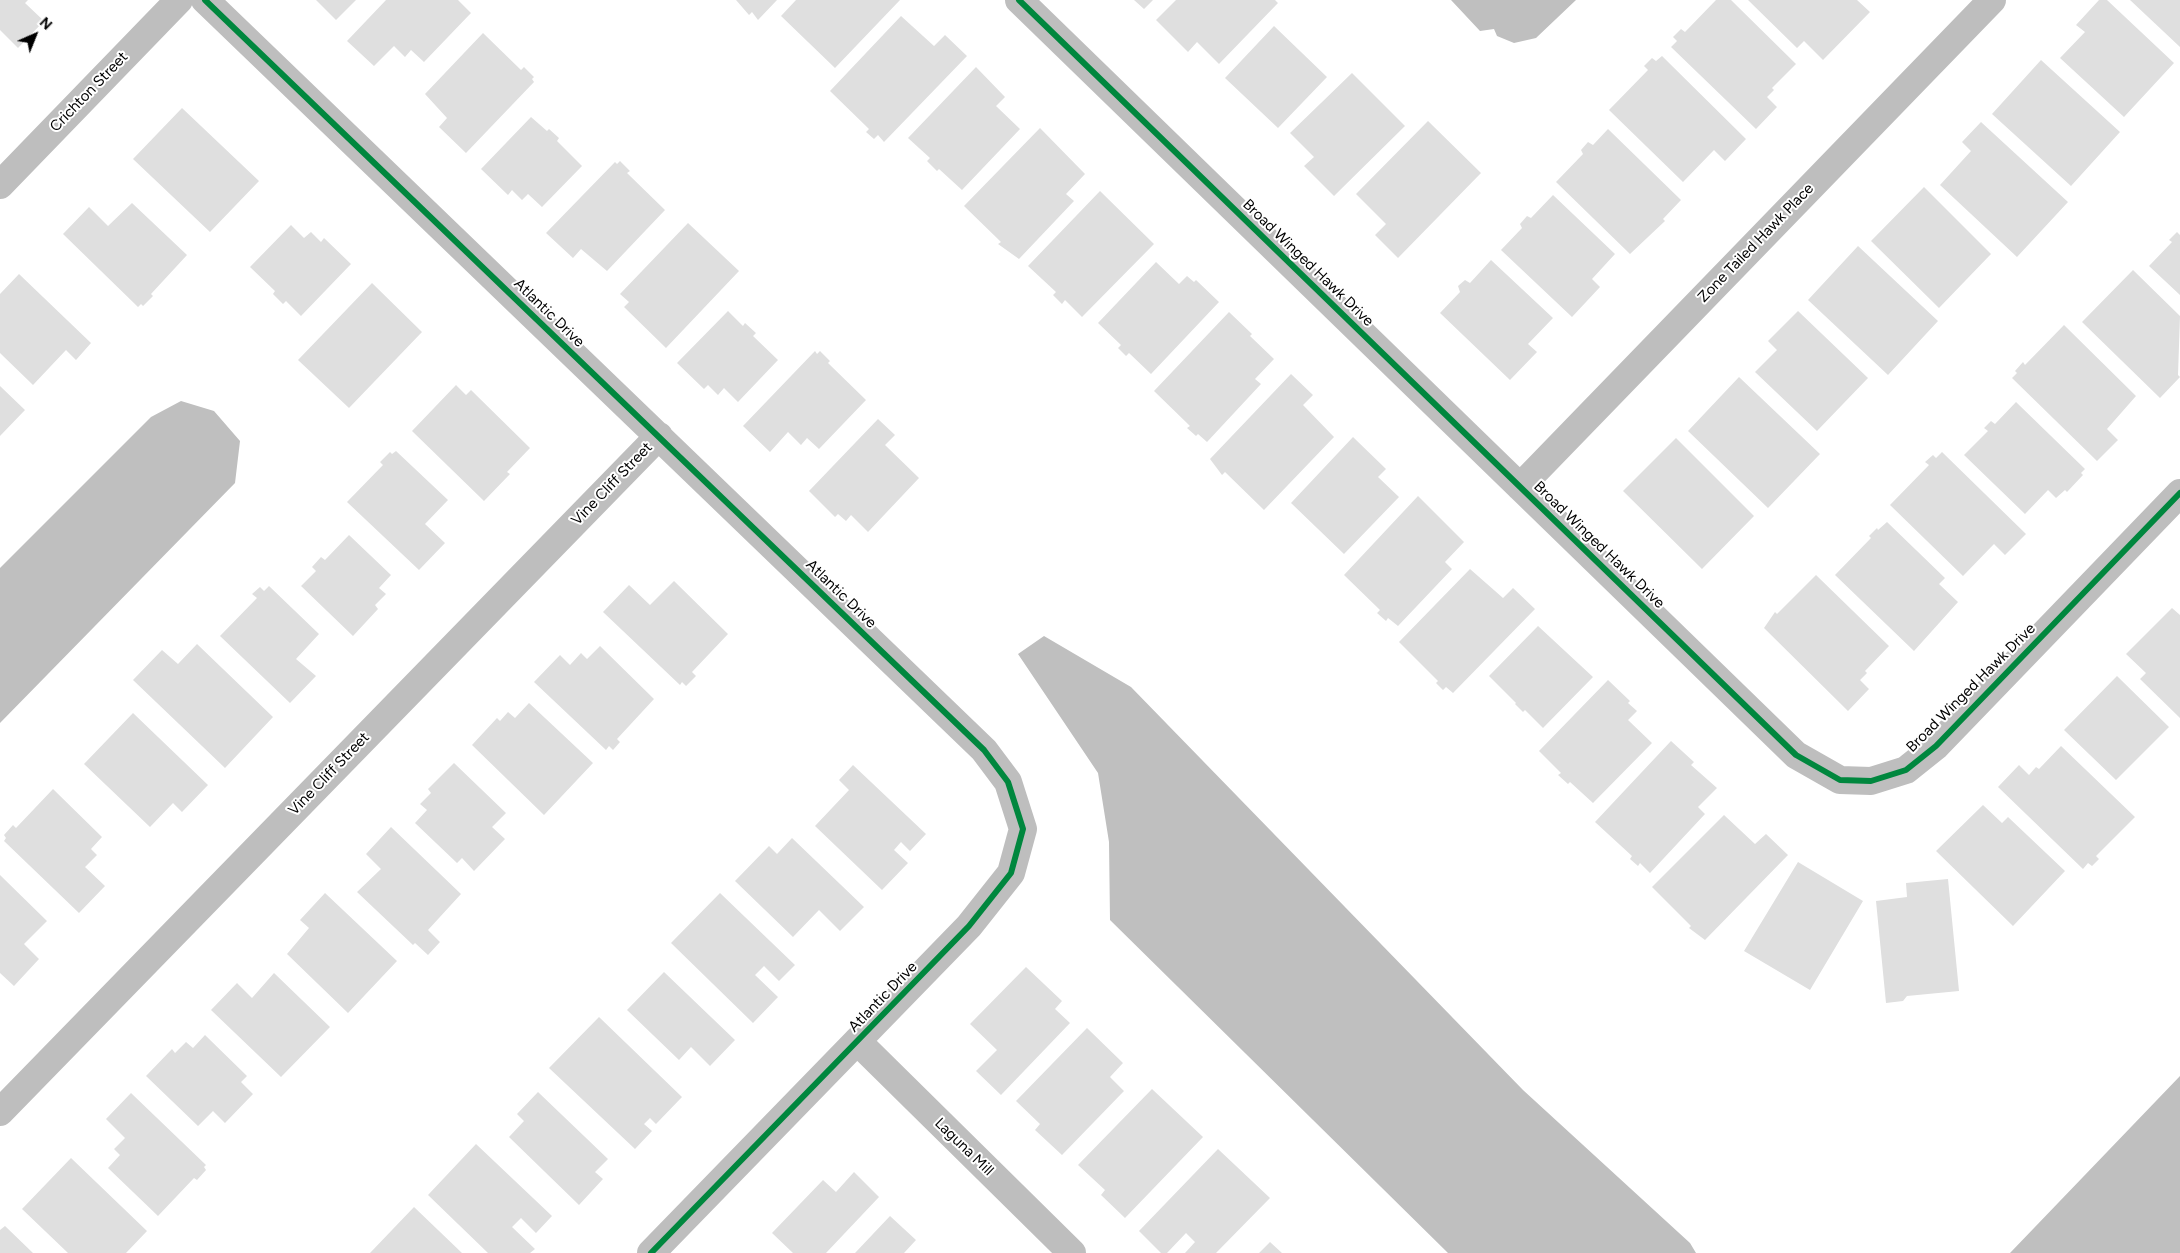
<!DOCTYPE html>
<html>
<head>
<meta charset="utf-8">
<style>
  body { margin:0 }
  #map { position:relative; width:2180px; height:1253px; overflow:hidden; background:#fff; font-family:Figtree,sans-serif }
  canvas { display:block }
  .north { position:absolute; left:10px; top:10px; width:50px; height:50px; -webkit-text-stroke:4px #fff; paint-order:stroke; rotate:44deg; font-size:14px; font-weight:700; line-height:20px; text-align:center; color:#000 }
  .north::after { content:''; display:block; margin:auto; width:18px; height:22px; background:#000; clip-path:polygon(50% 0,100% 100%,50% 72%,0 100%) }
</style>
</head>
<body>
<div id="map">
<canvas width="2180" height="1253"></canvas>
<div class="north">N</div>
</div>
<script>
const c = document.querySelector('canvas').getContext('2d');
c.lineJoin = 'round';
function paint(path, color) { c.fillStyle = color; c.fill(path, 'evenodd'); }
function strokePath(path, color, width, dash) { c.strokeStyle = color; c.lineWidth = width; c.lineCap = dash ? 'butt' : 'round'; c.setLineDash(dash || []); c.stroke(path); }
function drawText(font, color, halo, rows, align = 'center') {
  c.font = font + ' Figtree,sans-serif'; c.lineWidth = 4; c.setLineDash([]); c.textBaseline = 'middle'; c.strokeStyle = halo; c.fillStyle = color; for (const [text, x, y, turn = 0] of rows) {
    c.save(); c.translate(x, y); c.rotate((+turn || 0) * Math.PI / 180); c.textAlign = isNaN(turn) ? turn : align; if (halo) c.strokeText(text, 0, 0); c.fillText(text, 0, 0); c.restore();
  }
}
const water = new Path2D(`
  M1451,0H1576L1536,38L1514,43L1497,36L1494,29L1480,31Z
  M181,401L214,411L240,441L235,483L0,723V568L151,417Z
  M1044,636L1131,687L1523,1090L1690,1243L1696,1253H1448L1110,920L1109,842L1098,773L1018,654Z
  M2180,1076V1253H2010Z`);
const building = new Path2D(`
  M0,0H28L25,3L44,21L18,48L0,30Z
  M316,0H356L336,20Z
  M386,0H458L471,13L424,62L411,50L405,57L394,46L374,66L347,41Z
  M736,0H777L758,20L752,12L749,15Z
  M796,0H900L835,68L781,16Z
  M1134,0H1153L1144,9Z
  M1176,0H1275L1278,3L1219,64L1197,42L1188,52L1156,20Z
  M1716,0H1731L1796,64L1772,88L1774,90L1767,97L1777,107L1756,129L1671,47L1677,41L1673,37L1681,29L1685,32Z
  M1748,0H1857L1870,12L1823,60L1804,41L1797,48Z
  M2099,0H2107L2174,63L2124,117L2060,58L2085,32L2076,25Z
  M2130,0H2180V47Z
  M901,16L934,46L945,35L967,56L884,142L878,135L874,139L866,132L869,129L830,91Z
  M1274,26L1327,77L1278,128L1225,78Z
  M483,33L521,70L524,67L534,77L532,79L534,82L466,153L439,127L447,118L425,94Z
  M1662,56L1746,139L1725,161L1714,150L1683,182L1609,110L1648,70L1644,66L1652,58L1656,61Z
  M2041,60L2120,132L2071,186L1992,114Z
  M976,67L1005,97L996,106L1020,129L962,190L939,169L937,171L927,161L930,158L908,138Z
  M1352,73L1405,126L1334,196L1304,166L1314,157L1290,133Z
  M182,108L259,181L210,232L133,159Z
  M531,117L547,131L549,129L559,138L557,141L582,166L542,207L528,194L522,200L512,190L508,195L481,169Z
  M1428,121L1481,173L1398,258L1375,235L1386,224L1356,194Z
  M1981,122L2068,202L2017,257L1940,185L1971,151L1962,142Z
  M1040,128L1085,174L1066,194L1074,201L1019,259L998,244L1001,242L964,206Z
  M1608,129L1681,200L1663,219L1665,221L1630,254L1556,182L1583,154L1581,150L1588,142L1593,145Z
  M620,161L630,171L627,173L665,210L607,271L581,249L573,258L546,233L615,162L617,164Z
  M1924,187L1991,254L1939,308L1871,241Z
  M1100,191L1154,244L1082,317L1065,300L1062,304L1053,295L1056,292L1028,266Z
  M1553,195L1615,254L1592,279L1600,287L1572,317L1501,250L1522,228L1520,224L1527,216L1531,218Z
  M132,203L187,255L151,294L153,296L143,306L141,304L138,307L63,234L89,207L108,226Z
  M688,223L739,271L666,348L624,307L629,302L620,294Z
  M291,225L304,238L311,232L321,242L324,238L351,264L301,316L286,301L283,304L273,294L275,291L250,267Z
  M2177,232L2180,235V295L2149,266L2172,242L2169,240Z
  M1858,246L1938,321L1888,375L1808,300Z
  M1491,260L1553,318L1528,344L1537,352L1510,380L1440,313L1460,292L1458,286L1465,280L1470,283Z
  M1156,262L1179,284L1187,276L1194,282L1196,280L1219,302L1151,374L1129,353L1126,356L1118,348L1121,345L1098,323Z
  M2133,270L2180,316L2178,375L2180,377L2160,398L2082,322Z
  M19,274L91,343L76,360L66,350L33,385L0,353V294Z
  M372,283L422,332L349,408L298,360Z
  M728,311L743,326L745,323L756,333L753,336L778,360L738,402L724,388L718,395L708,385L704,389L677,363Z
  M1798,311L1868,378L1817,431L1755,372L1777,350L1768,341Z
  M1229,312L1252,334L1250,336L1274,359L1255,379L1261,384L1207,442L1198,434L1196,436L1187,428L1190,426L1154,391Z
  M2064,325L2136,396L2107,429L2118,440L2097,461L2012,378L2017,373L2015,371L2023,362L2025,365Z
  M815,351L817,354L820,351L830,361L828,363L866,400L819,449L807,438L801,445L788,432L770,452L743,426Z
  M1291,374L1313,395L1303,405L1334,437L1264,510L1225,472L1222,475L1210,459Z
  M1739,377L1820,454L1768,508L1688,431Z
  M456,385L466,395L471,390L530,448L507,472L510,474L484,501L412,431Z
  M0,386L25,410L0,436Z
  M2016,402L2085,469L2081,473L2083,475L2067,492L2065,490L2056,498L2048,490L2025,514L1964,455L1988,431L1984,428L1991,421L1995,424Z
  M878,419L895,435L885,445L919,478L868,532L851,515L846,521L838,514L835,517L809,491Z
  M1353,437L1386,469L1378,477L1399,497L1344,554L1291,503Z
  M1676,438L1754,516L1702,569L1623,491Z
  M396,451L448,500L425,524L445,543L419,570L347,502L383,465L380,462L390,452L392,454Z
  M1942,452L2026,534L2005,555L1994,544L1963,576L1890,505L1929,465L1925,462L1933,455L1936,458Z
  M1418,496L1464,542L1445,562L1452,569L1398,626L1388,618L1386,621L1377,613L1380,610L1344,575Z
  M1887,522L1945,578L1939,584L1958,602L1914,651L1835,575L1871,538L1869,536L1877,528L1878,530Z
  M349,535L391,575L379,588L386,594L375,605L378,609L353,636L301,586L316,571L312,567L321,557L325,560Z
  M1470,569L1503,598L1513,588L1535,609L1453,693L1446,687L1443,690L1436,683L1438,681L1399,642Z
  M1816,575L1889,646L1865,671L1867,673L1860,680L1869,689L1848,711L1764,628L1775,612L1777,614Z
  M674,581L728,634L692,672L696,676L686,686L682,682L680,685L603,612L629,585L650,605Z
  M269,586L319,634L296,659L316,676L290,703L220,636L257,598L252,594L260,587L264,591Z
  M2172,608L2180,615V718L2140,679L2146,673L2126,654Z
  M1538,626L1593,677L1543,728L1525,710L1523,712L1515,704L1516,703L1489,676Z
  M197,644L273,717L225,768L133,680L162,650L178,664Z
  M600,646L654,699L617,739L620,742L613,750L609,746L606,750L534,682L560,655L570,665L581,653L587,659Z
  M2117,676L2169,727L2116,780L2064,730Z
  M1608,680L1630,701L1628,703L1637,711L1628,720L1652,743L1593,803L1570,782L1568,784L1558,775L1561,773L1539,751Z
  M529,703L593,763L544,815L472,745L497,718L500,721L508,712L515,718Z
  M133,713L208,785L182,812L173,803L150,827L84,764Z
  M1671,741L1694,762L1691,765L1717,788L1698,807L1705,814L1650,873L1640,863L1638,866L1630,859L1632,856L1595,822Z
  M2061,746L2135,817L2096,856L2099,859L2092,866L2088,863L2083,869L1998,787L2019,765L2029,775L2036,767L2039,769Z
  M454,763L506,813L492,827L505,839L474,871L462,858L457,863L415,823L427,810L420,804L431,793L428,789Z
  M853,765L926,834L910,851L901,842L894,850L908,863L882,890L815,826L849,790L839,780Z
  M53,789L102,837L91,849L97,855L85,867L105,886L79,913L4,841L6,838L4,835L13,825L16,828Z
  M1983,805L2002,823L2008,817L2065,871L2013,926L1936,851Z
  M1724,815L1755,844L1766,834L1788,855L1705,940L1689,928L1691,926L1652,887Z
  M391,827L461,894L428,930L440,942L428,955L415,943L413,945L357,892L381,869L366,854Z
  M792,838L864,907L840,931L819,910L793,937L735,881L769,846L777,854Z
  M1798,862L1863,901L1810,990L1744,951Z
  M0,875L47,921L24,944L39,959L14,986L0,973Z
  M1948,879L1959,991L1907,996L1903,1001L1886,1003L1876,901L1907,897L1906,883Z
  M325,893L397,961L348,1013L287,954L309,928L300,920Z
  M720,893L795,965L779,981L764,966L755,975L778,997L753,1023L671,943Z
  M1026,967L1062,1001L1055,1009L1070,1023L1001,1095L976,1071L997,1050L970,1024Z
  M664,972L735,1040L710,1066L691,1047L679,1060L627,1010Z
  M274,973L330,1027L281,1077L211,1010L237,983L252,998Z
  M599,1017L682,1097L656,1124L650,1118L644,1124L652,1131L635,1149L549,1068Z
  M1087,1028L1123,1063L1110,1077L1124,1091L1062,1155L1035,1130L1040,1124L1016,1101Z
  M205,1035L247,1076L241,1082L253,1094L225,1123L213,1111L198,1126L146,1076L172,1049L175,1053L186,1042L193,1048Z
  M1152,1089L1203,1137L1125,1218L1101,1195L1105,1190L1078,1165Z
  M538,1092L608,1159L595,1172L603,1179L579,1205L509,1137L524,1121L517,1114Z
  M131,1093L206,1165L204,1167L206,1170L197,1180L194,1178L158,1216L108,1168L120,1155L114,1149L125,1138L106,1119Z
  M476,1144L552,1216L536,1233L521,1218L512,1227L535,1249L530,1253H488L428,1195Z
  M1218,1149L1270,1198L1216,1253H1185L1195,1242L1186,1233L1167,1253H1161L1139,1231Z
  M71,1158L147,1231L126,1253H68L22,1209Z
  M854,1172L879,1197L826,1253H793L772,1233L823,1180L836,1192Z
  M414,1207L462,1253H370Z
  M890,1216L916,1240L904,1253H855Z
  M5,1226L33,1253H0V1230Z
  M1270,1242L1282,1253H1259Z`);
const street = new Path2D(`
  M205,0L984,750L1008,782L1023,829L1011,873L969,926L651,1253
  M1019,0L1796,755L1840,780L1871,781L1906,770L1936,746L2180,493
  M0,185L179,0
  M1520,487L1992,0
  M857,1041L1072,1253
  M0,1112L659,436`);
const cycleway = new Path2D(`
  M205,0L984,750L1008,782L1023,829L1011,873L969,926L651,1253
  M1019,0L1796,755L1840,780L1871,781L1906,770L1936,746L2180,493`);
const streetNames = [
  ["Crichton Street",89,92,-46],
  ["Zone Tailed Hawk Place",1756,243,-46],
  ["Broad Winged Hawk Drive",1308,263,44],
  ["Atlantic Drive",549,313,44],
  ["Vine Cliff Street",612,484,-46],
  ["Broad Winged Hawk Drive",1599,545,44],
  ["Atlantic Drive",841,594,44],
  ["Broad Winged Hawk Drive",1971,688,-45],
  ["Vine Cliff Street",329,774,-46],
  ["Atlantic Drive",883,997,-46],
  ["Laguna Mill",964,1147,44]
];
paint(water, '#bfbfbf');
paint(building, '#dfdfdf');
strokePath(street, '#bebebe', 28);
strokePath(cycleway, '#00873e', 6);
drawText('15px', '#000', '#fff', streetNames);
</script>
</body>
</html>
